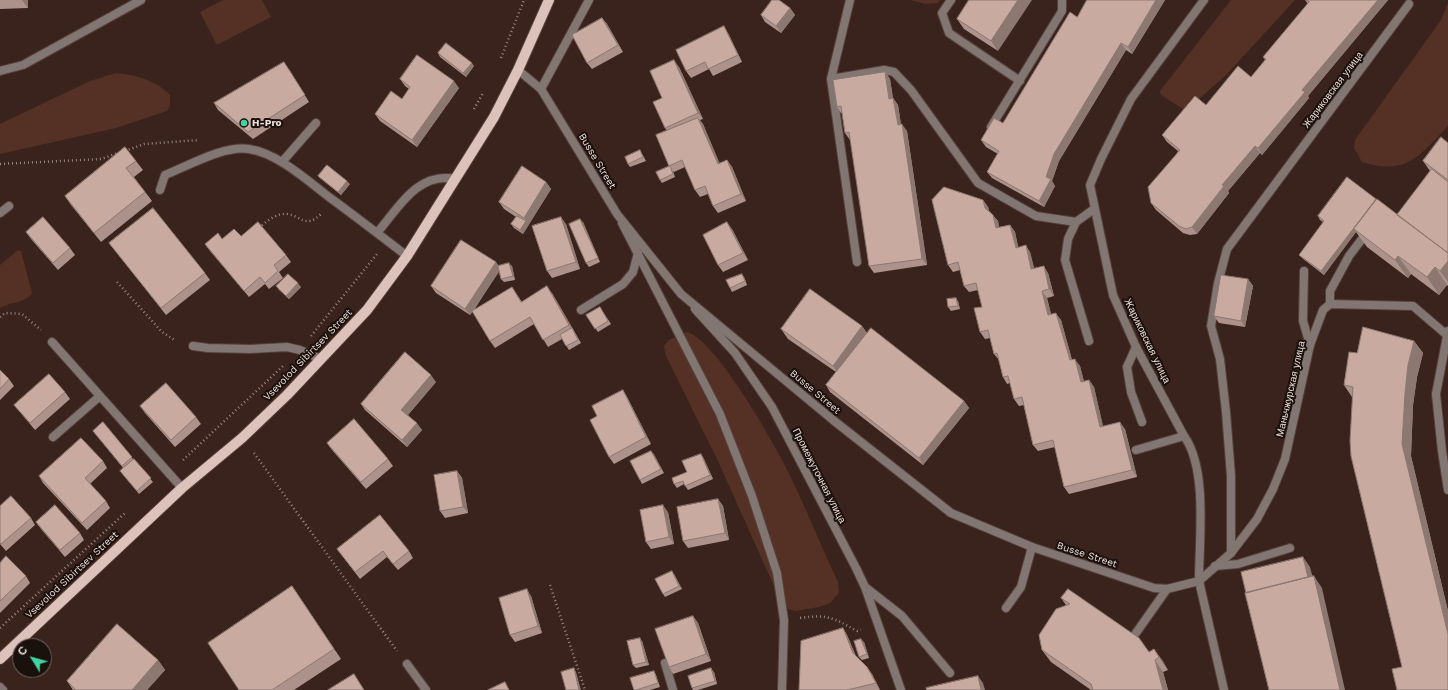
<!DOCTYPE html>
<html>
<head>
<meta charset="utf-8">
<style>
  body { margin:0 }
  #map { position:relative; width:1448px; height:690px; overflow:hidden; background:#3a231c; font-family:"Work Sans",sans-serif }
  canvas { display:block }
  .north { position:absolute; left:12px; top:638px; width:40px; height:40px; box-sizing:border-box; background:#1a100c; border:1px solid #6f625e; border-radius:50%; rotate:307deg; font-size:11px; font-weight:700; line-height:16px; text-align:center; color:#eeded9 }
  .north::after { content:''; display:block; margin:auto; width:14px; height:18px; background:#40d4a2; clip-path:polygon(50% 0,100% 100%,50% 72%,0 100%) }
</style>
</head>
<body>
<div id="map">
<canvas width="1448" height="690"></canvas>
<div class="north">С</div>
</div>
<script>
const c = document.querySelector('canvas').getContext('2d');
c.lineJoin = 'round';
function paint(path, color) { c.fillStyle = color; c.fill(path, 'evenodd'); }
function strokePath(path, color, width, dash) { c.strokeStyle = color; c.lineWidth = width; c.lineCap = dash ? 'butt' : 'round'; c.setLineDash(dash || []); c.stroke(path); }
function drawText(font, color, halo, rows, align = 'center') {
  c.font = font + ' "Work Sans",sans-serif'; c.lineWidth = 4; c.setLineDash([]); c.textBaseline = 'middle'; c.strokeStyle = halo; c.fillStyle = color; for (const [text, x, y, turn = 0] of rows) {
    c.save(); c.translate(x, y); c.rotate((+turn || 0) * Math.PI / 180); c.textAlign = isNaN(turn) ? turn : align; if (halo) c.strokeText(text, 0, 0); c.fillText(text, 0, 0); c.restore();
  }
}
const green = new Path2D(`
  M223,0H262L271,17L217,45L200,12Z
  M910,0H940L938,3L925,4Z
  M1231,0H1295L1227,74L1188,109H1183L1161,95L1160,91Z
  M1448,3V126C1419,156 1407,176 1362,162L1354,148L1355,140L1441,20Z
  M116,73C137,75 155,80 170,95V106L167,111L116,128L0,154V124L90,81Z
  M18,250L21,251L32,293C26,303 10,302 0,308V265Z
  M687,332C713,338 769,434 782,460C803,500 819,542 838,582L839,593L830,603L819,607L796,611L788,609L777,593L718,461L666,356L664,346L669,340Z`);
const path = new Path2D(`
  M501,58L524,0
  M474,109L483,93
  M125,151L144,144L199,140
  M0,164L101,159L118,153
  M259,228C267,221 276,213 287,214C302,216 305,229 321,214
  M117,282L162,332L176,341
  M0,317L5,313L22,314L41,330
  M311,336L377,254
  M254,453L397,651
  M183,460L283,366
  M550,585L585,690
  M800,618C829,614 833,618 857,631L861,630
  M0,628L125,513`);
const lane = new Path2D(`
  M951,0L942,13L949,33L1020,81
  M831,79L850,0
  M541,89L589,0
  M991,127L1062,11V0
  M282,162L316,123
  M160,190L165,175C188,166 224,145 249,149C277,153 307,180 329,197C355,216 381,236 407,256
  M0,213L9,206
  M622,223L720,414L752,496L777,573L784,620L782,690
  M377,233C399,207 418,171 456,179
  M857,262L831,79L884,70L894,72L911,90L978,183L1036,216L1076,222
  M1304,271L1303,321L1310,345
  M1330,304V291L1349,256L1368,231
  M695,309L735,353L772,407L856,568L865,587L901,690
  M581,310L623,284L633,272L638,253
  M1448,331L1436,394L1442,451L1448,490
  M1089,341L1065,260L1068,239L1076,222L1094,209
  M52,342L182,488
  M193,346L208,348L250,349L287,347L300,350L321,359
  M1136,347L1127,367L1131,392L1142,422
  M53,437L100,396
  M1136,450L1184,436
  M1231,553V476L1226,412L1220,359L1211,326L1218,283L1227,249L1409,4
  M1215,566L1238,564L1290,548
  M1199,581L1224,690
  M865,587L902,616L950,673
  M1006,608L1021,587L1032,547
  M1136,633L1167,589
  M665,663L673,690
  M407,664L426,690
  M0,687L3,690`);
const street = new Path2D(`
  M518,70L541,89L617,214L681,294L833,420L951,513L1032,547L1154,588L1167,589L1199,581L1231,553L1257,519L1273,489L1285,459L1310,345L1323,310L1330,304L1413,306L1448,336
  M0,71L23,65L141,0
  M1199,581C1199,540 1208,469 1184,436L1136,347L1113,295L1090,185L1101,159L1131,99L1204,0`);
const primary = new Path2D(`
  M0,659L182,488L242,438L287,395L367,310L407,256L494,117L518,70L549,0`);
const wall = new Path2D(`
  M0,0H28V8L0,9Z
  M969,0L998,51L964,29L957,19Z
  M1165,0L1132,54L1126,50L1059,161L1052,181L1055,186L1044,207L992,178L987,172L998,154L986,147L981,140L1003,123L1077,17Z
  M1305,0H1388L1308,96L1309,98L1262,155L1260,153L1228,191L1229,193L1197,234L1190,235L1183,233L1156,210L1151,203L1178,151L1167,142L1162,135L1206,105L1251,77L1265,60L1263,57L1308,4Z
  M790,8L795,15L781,33L765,22L761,15Z
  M602,18L607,24L623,52L592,69L587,63Z
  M728,33L742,62L713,76L709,69L691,78L686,71Z
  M438,53L474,66L466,77L440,57Z
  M679,67L703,119L700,120L703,124L719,163L727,160L732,167L746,201L718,213L713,206L708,194L700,197L695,190L685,167L674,172L673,171L675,177L662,183L660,180L669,166L656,135L667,131L665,128L662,98Z
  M289,69L309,102L253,139L218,110L214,103Z
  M885,72L890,79L893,98L898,105L901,125L907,131L927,265L874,273L869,266L851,140H850L845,133L842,113H841L837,107Z
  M400,79L459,88L417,147L380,121L375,114L402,99L409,89L405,86Z
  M1448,143V286L1447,285L1439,295L1411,274L1408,278L1367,247L1356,232L1324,275L1302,258L1299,255L1323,222L1320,220L1318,216L1376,200L1397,215L1430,171L1423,161Z
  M640,150L646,161L630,167L628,164Z
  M136,161L143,170L134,177L152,201L101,242L71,205L65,196Z
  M318,176L350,184L341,195L321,179Z
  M546,182L551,189L523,234L514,228L511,224L516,217L504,209L499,202Z
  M983,200L988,207L989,211L998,221L999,227L1010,225L1015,232L1018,247L1030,252L1034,268L1048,273L1054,296L1047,298L1051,314L1061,320L1072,360L1080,366L1084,382L1089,380L1094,387L1103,427L1125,429L1137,477L1069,494L1064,487L1055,447L1038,451L1033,445L1024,405L1019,406L1014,399L1010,383L1007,384L1003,377L999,360L994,354L990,338L985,339L980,332L982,307L978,290L969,292L964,286L960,270L953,272L948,265Z
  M583,222L600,262L589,267L586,263Z
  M566,224L580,269L552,278L547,271Z
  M732,229L748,260L723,272L718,265Z
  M26,232L70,248L75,255L58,270L31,239Z
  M241,236L286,255L291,262L279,272L283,278L269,289L265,284L249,297L210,251L205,244L222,239Z
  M109,243L205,273L210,280L166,315Z
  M496,262L498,266H512L515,280L504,282L501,279L499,271L474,310L512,287L522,302L552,293L581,343L569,350L562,339L548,347L534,324L495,348L490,341L473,311L470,315L436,293L431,286Z
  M744,277L747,285L732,292L730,288Z
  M1248,279L1253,286L1245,327L1219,323L1214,316Z
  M276,286L301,287L289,299L279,290Z
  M958,301L960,309L951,311L948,307Z
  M600,307L611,324L598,332L586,315Z
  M862,326L867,333L964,401L969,408L923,465L830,392L826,385L836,372L788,339L781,329Z
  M1414,341L1423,353L1417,377L1413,405L1411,456L1448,611V690L1402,667L1352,397L1344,385L1357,353Z
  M0,370L9,379L14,386L0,400Z
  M436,382L408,415L422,430L407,447L365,410L361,404Z
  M623,390L627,397L651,444L614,464L609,457L597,416Z
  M65,392L70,399L35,430L19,411L14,405Z
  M140,406L196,417L201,424L175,447L145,413Z
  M103,422L133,459L153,482L139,494L120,471L123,468L93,431Z
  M327,443L388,459L393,466L366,489L332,450Z
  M651,451L664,473L642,484L640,480Z
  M703,457L713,479L688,490L684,484L677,488L674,484Z
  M103,461L107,468L90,484L106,501L110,508L87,530L43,483L39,476Z
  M457,471L462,478L468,513L445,518L440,511Z
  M718,499L723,506L729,540L688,548L683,541Z
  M0,506L31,518L35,525L6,551L0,544Z
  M668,512L674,544L651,549L646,542Z
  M36,522L80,533L84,540L65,557L41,529Z
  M337,549L409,551L413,558L398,570L387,557L360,579Z
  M0,563L26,576L30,583L0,613Z
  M674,574L682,589L665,597L663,594Z
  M292,586L341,659L294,690H239Z
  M531,596L542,633L515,642L510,635Z
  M1061,598L1149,652L1154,649L1168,670L1163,672L1168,690H1091L1051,662L1042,650L1066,605Z
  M693,616L698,623L711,661L673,674L669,667Z
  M843,628L847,635L856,656L867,667L872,674L880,690H799Z
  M642,641L649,665L636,668L633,665Z
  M864,642L869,658L862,660L859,657Z
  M158,660L165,670L147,690H73L67,681Z
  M654,671L656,675L660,687L650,690H634Z
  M714,672L717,684L698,690H693L692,688Z`);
const shadedWall = new Path2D(`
  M22,0H28V8Z
  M1018,0H1032L998,51L991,41Z
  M1156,0H1165L1132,54L1128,47Z
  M1378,0H1388L1308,96L1309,98L1262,155L1258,148L1302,90Z
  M790,8L795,15L781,33L776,26Z
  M602,18L607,24L623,52L618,45Z
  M724,26L728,33L742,62L738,55Z
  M1121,43L1126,50L1059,161L1052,181L1055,186L1044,207L1039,201L1046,177L1054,154Z
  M674,60L679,67L703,119L698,113Z
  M472,63L474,66L466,77L463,73Z
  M885,72L890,79L894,106L889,99Z
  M454,81L459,88L417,147L412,140Z
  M893,98L898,105L902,132L898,125Z
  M698,118L703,124L723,171L718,164Z
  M902,124L907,131L927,265L922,259Z
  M1255,146L1260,153L1228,191L1229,193L1197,234L1192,227L1222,185Z
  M727,160L732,167L746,201L741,194Z
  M347,181L350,184L341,195L338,192Z
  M546,182L551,189L523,234L520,230L526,221L524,218Z
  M1376,199L1378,202L1354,229L1356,232L1324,275L1321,271Z
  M983,200L988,207L990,215L985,208Z
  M993,215L998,221L1001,235L996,228Z
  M561,217L566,224L580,269L576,262Z
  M580,219L583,222L600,262L598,258Z
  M727,222L732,229L748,260L743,253Z
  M1010,225L1015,232L1020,255L1016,248Z
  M1026,245L1030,252L1036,276L1031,269Z
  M1398,256L1411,274L1408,278L1395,260Z
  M1448,261V282L1440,271Z
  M496,262L501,269L470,315L465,309Z
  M509,263L512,266L515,280L513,276Z
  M1044,266L1048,273L1054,296L1049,289Z
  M1435,267L1447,285L1439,295L1427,277Z
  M742,274L744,277L747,285L745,281Z
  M1248,279L1253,286L1245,327L1241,321Z
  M298,283L301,287L289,299L286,296Z
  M547,286L552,293L581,343L569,325Z
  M1042,291L1047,298L1053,322L1048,315Z
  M956,298L958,301L960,309L958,306Z
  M1056,313L1061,320L1074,367L1070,360Z
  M862,326L869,336L840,376L833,366Z
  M1414,341L1423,353L1417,377L1413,405L1411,456L1448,611V634L1402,444L1405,393L1408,365Z
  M1075,359L1080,366L1086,389L1081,382Z
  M431,375L436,382L406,417L401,410Z
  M1089,380L1094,387L1105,434L1100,427Z
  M623,390L627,397L651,444L646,437Z
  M964,401L969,408L923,465L919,458Z
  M1120,422L1125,429L1137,477L1132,470Z
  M417,423L422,430L407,447L402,440Z
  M651,451L654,454L664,473L661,469Z
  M701,454L703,457L713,479L710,475Z
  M457,471L462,478L468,513L463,507Z
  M718,499L723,506L729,540L725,533Z
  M663,505L668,512L674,544L669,537Z
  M1303,557L1310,567L1316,590L1309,580Z
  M672,571L674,574L682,589L679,586Z
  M1314,576L1322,588L1345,690H1340Z
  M527,589L531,596L542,633L538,626Z
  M693,616L698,623L711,661L706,654Z
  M843,628L847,635L857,660L853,653Z
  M640,638L642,641L649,665L646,662Z
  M861,639L864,642L869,658L867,654Z
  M1154,649L1163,661L1168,670L1159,657Z
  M158,660L165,670L147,690H132Z
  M1155,660L1163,672L1168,690H1163Z
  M867,667L872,674L880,690L876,683Z
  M574,668L576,672L581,690H579Z
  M711,668L714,672L717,684L715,681Z
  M978,676L983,683L985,690H981Z`);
const building = new Path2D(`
  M772,0H779L790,8L776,26L761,15Z
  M969,0H1018L991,41L957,19Z
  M1087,0H1156L1128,47L1121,43L1054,154L1046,177L1051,179L1039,201L987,172L999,151L981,140L994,118L1003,123L1070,12L1077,17Z
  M1306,0H1378L1302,90L1305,92L1258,148L1255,146L1222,185L1224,186L1192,227L1186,229L1179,226L1151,203L1148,187L1180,150L1162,135L1195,96L1206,105L1238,66L1251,77L1266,59L1263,57L1309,2Z
  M602,18L618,45L587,63L572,35Z
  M724,26L738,55L708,69L705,62L686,71L676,50Z
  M446,43L472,63L463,73L438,53Z
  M417,55L454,81L412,140L375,114L391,91L402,99L410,87L400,79Z
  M674,60L698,113L665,128L653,102L662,98L650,71Z
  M284,62L305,95L248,132L214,103Z
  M885,72L889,99L893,98L898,125L902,124L922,259L869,266L849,132L845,133L841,106L837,107L833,80Z
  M698,118L718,164L727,160L741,194L713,206L705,186L695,190L682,160L669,166L656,135Z
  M1441,137L1448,143V180L1423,161Z
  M125,147L136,161L126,168L145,192L94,233L65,196Z
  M640,150L643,157L628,164L625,157Z
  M327,165L347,181L338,192L318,176Z
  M522,166L546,182L524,218L499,202Z
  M670,166L673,174L660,180L656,172Z
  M1432,169L1448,182V253L1397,215Z
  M1347,177L1376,199L1321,271L1299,255L1324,221L1318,216Z
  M944,187L983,200L985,208L993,215L996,228L1010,225L1016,248L1026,245L1031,269L1044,266L1049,289L1042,291L1048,315L1056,313L1070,360L1075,359L1081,382L1089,380L1100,427L1120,422L1132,470L1064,487L1053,440L1033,445L1022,397L1014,399L1008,376L1003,377L997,353L994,354L988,330L980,332L974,308L982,307L976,283L964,286L958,262L948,265L932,200Z
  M1377,199L1448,253V261L1440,271L1435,267L1427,277L1398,256L1395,260L1354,229Z
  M153,208L205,273L161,308L109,243Z
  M517,216L526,221L520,230L511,224Z
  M43,217L70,248L53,263L26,232Z
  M561,217L576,262L547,271L532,226Z
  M580,219L598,258L586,263L569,224Z
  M258,222L286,255L274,265L278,271L265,283L260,277L244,291L205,244L218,233L222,239L234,229L241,236Z
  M727,222L743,253L718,265L703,235Z
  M461,240L496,262L465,309L431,286Z
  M509,263L513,276L501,279L498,266Z
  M288,274L298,283L286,296L276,286Z
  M742,274L745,281L730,288L726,280Z
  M1221,275L1248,279L1241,321L1214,316Z
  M547,286L569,325L543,340L530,317L490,341L472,311L512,287L521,302Z
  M810,289L862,326L833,366L781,329Z
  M956,298L958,306L948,307L947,299Z
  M600,307L608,321L595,329L586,315Z
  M1363,327L1414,341L1408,365L1405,393L1402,444L1448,634V690H1397L1392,669L1402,667L1351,456L1350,441L1353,387L1344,385L1349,352L1357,353Z
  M572,328L578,340L566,346L560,335Z
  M871,328L964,401L919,458L826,385Z
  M405,352L431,375L401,410L417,423L402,440L361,404Z
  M0,370L9,379L0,389Z
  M49,374L65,392L30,423L14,405Z
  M166,383L196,417L171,440L140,406Z
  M623,390L646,437L609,457L590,420L597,416L592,406Z
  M354,419L388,459L361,482L327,443Z
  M103,422L132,457L122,466L93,431Z
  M81,438L103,461L85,478L106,501L82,523L39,476Z
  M651,451L661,469L640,480L630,461Z
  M701,454L710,475L685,486L683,481L674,484L672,478L687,472L682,461Z
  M134,459L151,478L137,491L120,471Z
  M457,471L463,507L440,511L434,475Z
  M11,496L31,518L1,544L0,543V506Z
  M718,499L725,533L683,541L677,507Z
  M55,505L80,533L60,550L36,522Z
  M663,505L669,537L646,542L640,510Z
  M380,515L409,551L393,564L383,551L355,572L337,549Z
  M6,556L26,576L0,601V563Z
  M1303,557L1308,577L1246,593L1241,572Z
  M672,571L679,586L663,594L655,579Z
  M1314,576L1340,690H1269L1245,593Z
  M292,586L334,649L272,690H239L208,643Z
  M527,589L538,626L510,635L499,598Z
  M1068,589L1139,638L1149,652L1154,649L1159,657L1155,660L1163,690H1093L1091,684L1042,650L1039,635L1056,609L1070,604L1061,598Z
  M693,616L706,654L669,667L655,629Z
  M117,624L158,660L132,690H76L67,681Z
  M843,628L853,653L867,667L876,683L847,690H799L801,641Z
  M640,638L646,662L633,665L627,641Z
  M861,639L867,654L859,657L854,641Z
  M574,668L579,690H566L561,672Z
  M711,668L715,681L692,688L688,676Z
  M654,671L658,683L636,690H634L630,678Z
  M354,674L364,690H328Z
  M978,676L981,690H927L926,688Z
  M505,682L509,690H488Z`);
const markers = [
  [244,123,4,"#40d4a2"]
];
const streetNames = [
  ["Жариковская улица",1333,90,-53],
  ["Busse Street",597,161,59],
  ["Жариковская улица",1147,341,64],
  ["Vsevolod Sibirtsev Street",308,355,-46],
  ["Маньчжурская улица",1291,389,-77],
  ["Busse Street",815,392,40],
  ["Промежуточная улица",819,476,63],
  ["Busse Street",1087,555,18],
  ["Vsevolod Sibirtsev Street",72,575,-43]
];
const poiNames = [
  ["H-Pro",252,123]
];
paint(green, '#553125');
strokePath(lane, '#57413a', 10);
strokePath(street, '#57413a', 10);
strokePath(primary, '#57413a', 12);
strokePath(path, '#9a8781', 2.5, [1, 3]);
strokePath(lane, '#827672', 8);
strokePath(street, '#827672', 8);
strokePath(primary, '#dcc2ba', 10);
paint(wall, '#ac928a');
paint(shadedWall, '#8c7771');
paint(building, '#c8aaa1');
strokePath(building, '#8c7771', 1);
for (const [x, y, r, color] of markers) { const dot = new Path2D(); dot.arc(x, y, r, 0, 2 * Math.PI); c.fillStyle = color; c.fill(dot); strokePath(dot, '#1a100c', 1.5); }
drawText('10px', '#eeded9', '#1a100c', streetNames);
drawText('bold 10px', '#eeded9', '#1a100c', poiNames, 'left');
</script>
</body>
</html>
